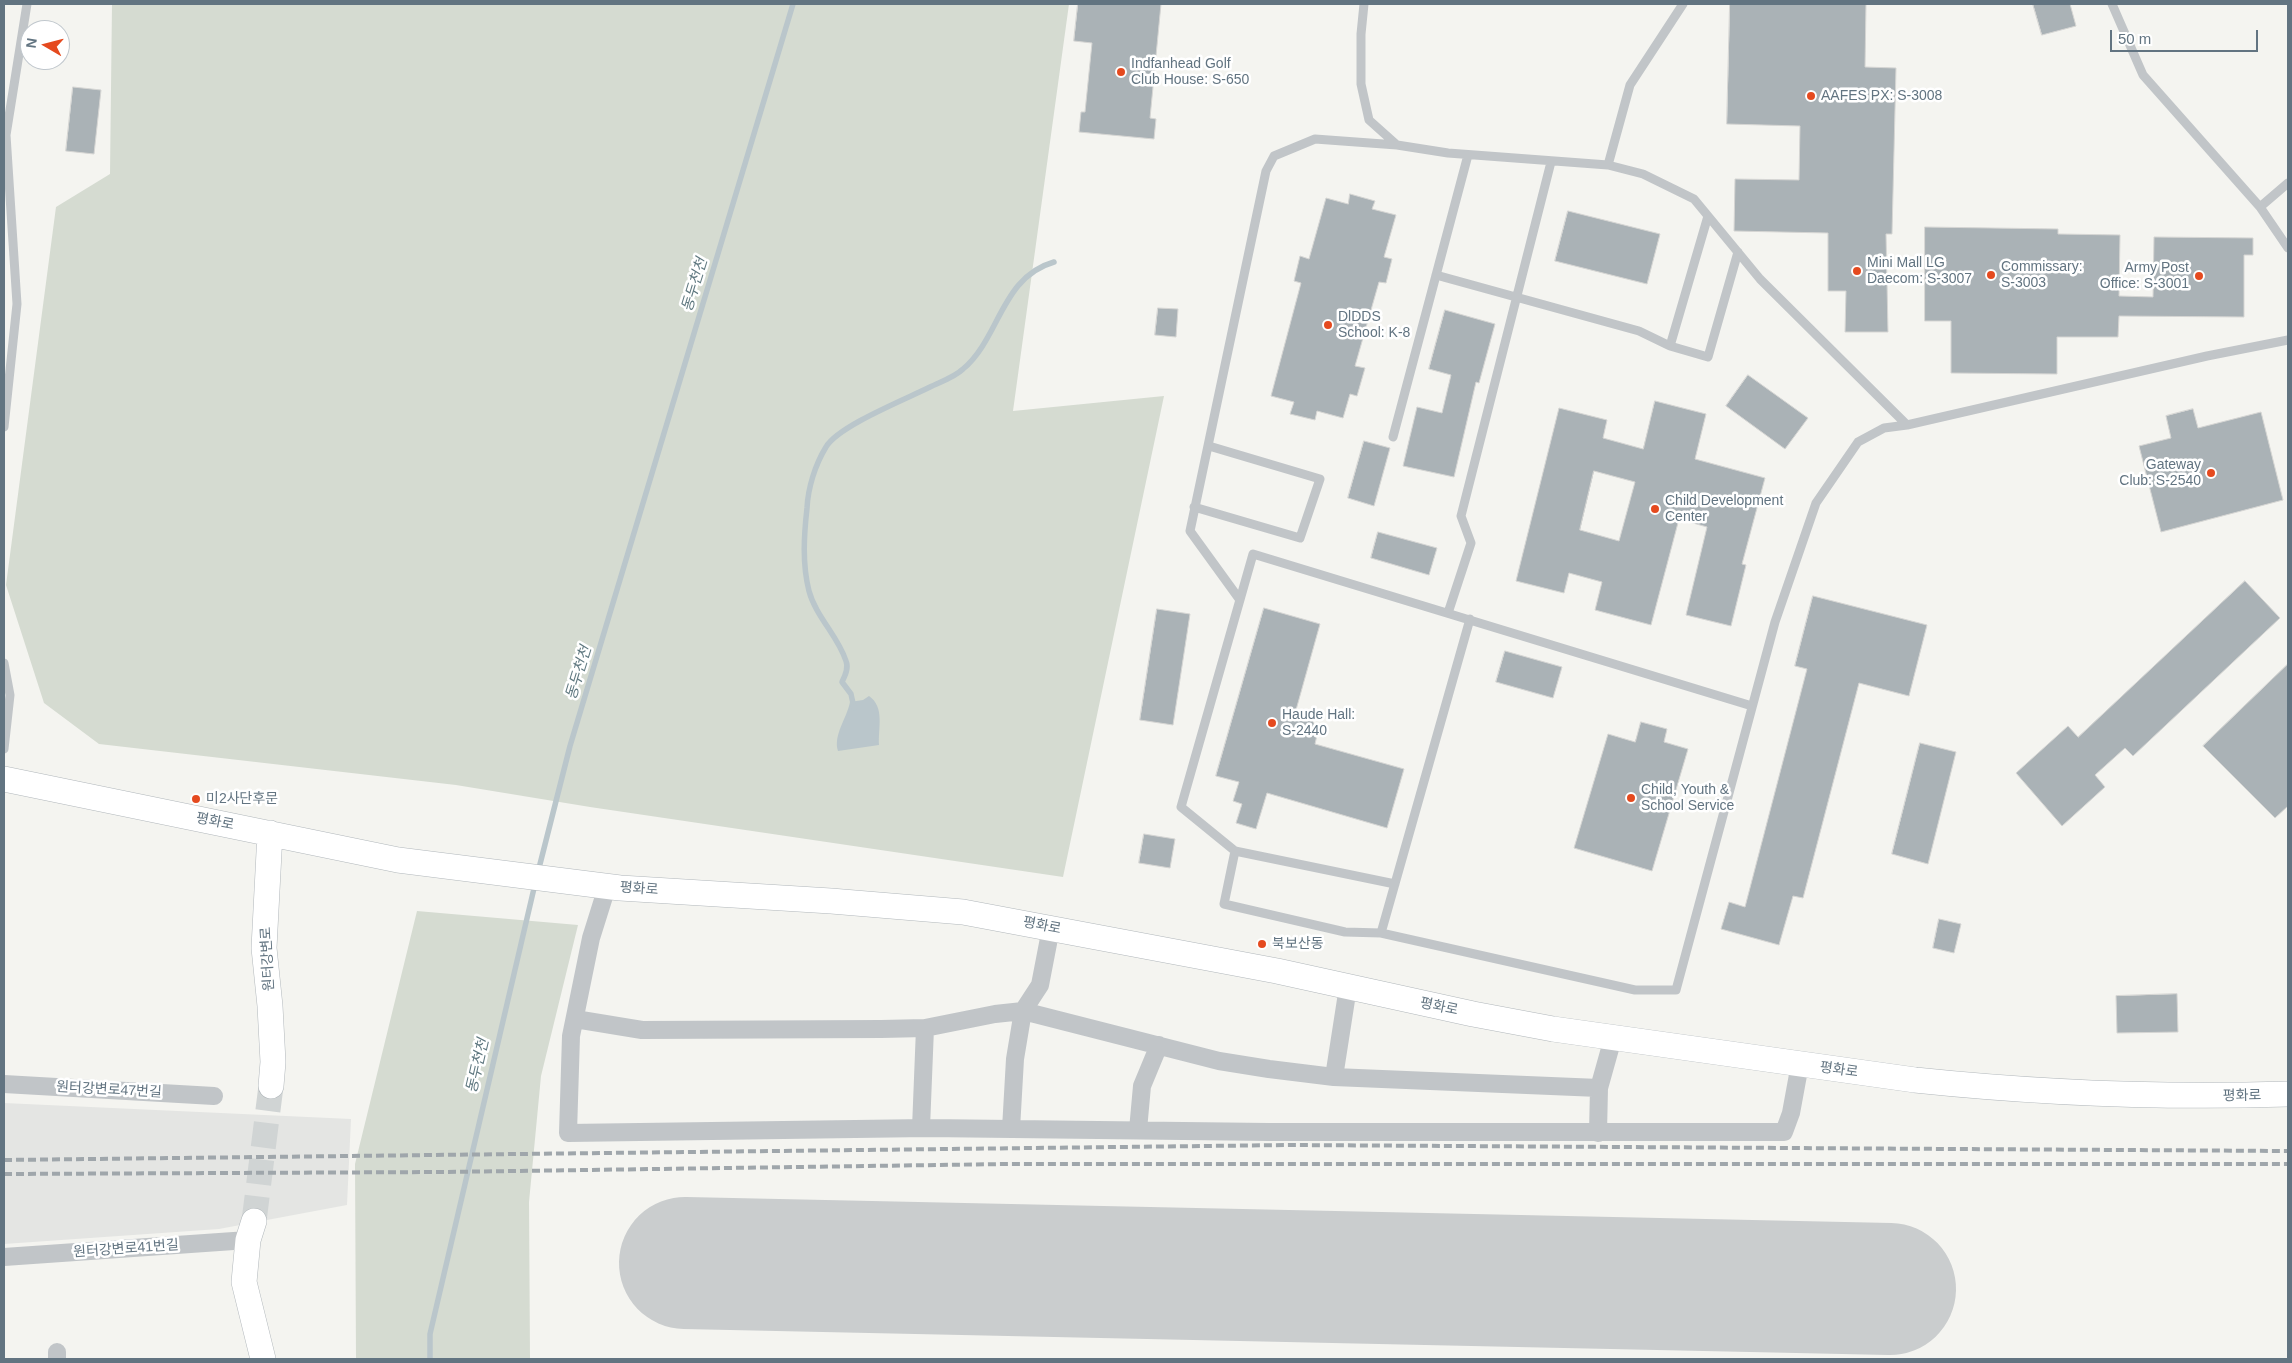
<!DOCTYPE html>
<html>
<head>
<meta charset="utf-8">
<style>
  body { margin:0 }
  #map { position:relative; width:2292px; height:1363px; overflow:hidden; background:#f4f4f0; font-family:Helvetica,sans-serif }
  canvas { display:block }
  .frame { position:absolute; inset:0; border:5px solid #627481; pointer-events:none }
  .north { position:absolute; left:20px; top:20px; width:50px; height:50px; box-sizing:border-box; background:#fff; border:1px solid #c0c7cd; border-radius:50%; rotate:278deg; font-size:14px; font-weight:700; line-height:20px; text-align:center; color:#627481 }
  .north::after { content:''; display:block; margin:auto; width:18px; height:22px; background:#e54a1f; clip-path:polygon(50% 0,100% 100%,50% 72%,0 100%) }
  .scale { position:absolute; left:2110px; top:30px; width:148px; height:22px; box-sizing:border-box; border:2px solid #627481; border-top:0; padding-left:6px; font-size:15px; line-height:18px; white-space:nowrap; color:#627481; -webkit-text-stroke:4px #fff; paint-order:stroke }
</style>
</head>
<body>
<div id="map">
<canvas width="2292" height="1363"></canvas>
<div class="frame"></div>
<div class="north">N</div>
<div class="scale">50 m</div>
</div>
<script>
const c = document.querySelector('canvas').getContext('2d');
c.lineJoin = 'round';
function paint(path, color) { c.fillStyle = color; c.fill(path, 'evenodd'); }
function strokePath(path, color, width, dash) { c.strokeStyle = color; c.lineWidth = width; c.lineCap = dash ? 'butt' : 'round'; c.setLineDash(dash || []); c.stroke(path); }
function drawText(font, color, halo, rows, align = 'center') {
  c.font = font + ' Helvetica,"Noto Sans KR",sans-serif'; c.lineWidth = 5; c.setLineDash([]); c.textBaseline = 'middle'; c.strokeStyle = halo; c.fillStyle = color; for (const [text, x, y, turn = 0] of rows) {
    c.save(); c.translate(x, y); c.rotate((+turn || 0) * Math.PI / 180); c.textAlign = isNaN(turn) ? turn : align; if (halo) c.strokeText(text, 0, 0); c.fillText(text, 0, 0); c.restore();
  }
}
const built = new Path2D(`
  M4,1103L351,1119L347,1205L219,1229L4,1244Z`);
const green = new Path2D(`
  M112,4H1069L1013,411L1164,396L1063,877L590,807L456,785L99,744L44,703L6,585L56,207L110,174Z
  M417,911L578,925L541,1076L529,1202L530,1359H356L355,1164Z`);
const water = new Path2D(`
  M869,696C885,707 878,728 879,745L838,751C833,735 847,718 850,702L863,700Z`);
const stream = new Path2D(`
  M854,708L851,694L842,682C845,676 849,668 846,661C838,636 816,617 809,591C802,563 804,535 807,508C808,488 815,465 826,447C838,426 906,399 930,387C940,382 955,377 963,369C1000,338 1001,277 1054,262
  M538,872L570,746L793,4
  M430,1359V1334L535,884`);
const runway = new Path2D(`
  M685,1263L1890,1289`);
const building = new Path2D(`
  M1078,4H1161L1150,118L1156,119L1154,139L1079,132L1081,112H1085L1092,43L1074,41Z
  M1730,4H1866L1865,67L1896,68L1892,234H1886L1888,332H1845L1846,291H1828V233L1734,231L1735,179L1799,180L1800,126L1727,124Z
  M2033,4H2070L2076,26L2042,35Z
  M73,87L101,90L94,154L66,151Z
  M1350,194L1375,201L1372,209L1396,215L1384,257L1392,259L1386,283L1379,282L1355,366L1365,368L1357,396L1350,394L1343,418L1317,411L1315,420L1290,414L1294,402L1271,396L1301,283L1294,281L1300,256L1309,259L1326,198L1348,204Z
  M1568,211L1660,234L1647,284L1555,261Z
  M1925,227L2058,229V234L2120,235L2119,296L2153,297L2154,237L2253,238V255H2244V317L2119,316L2118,337H2057V374L1951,373V321H1925Z
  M1158,308L1178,309L1176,337L1155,335Z
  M1445,310L1495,324L1479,383L1476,382L1454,477L1403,466L1417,407L1442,413L1451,375L1429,369Z
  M1748,375L1808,418L1785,449L1726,406Z
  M1655,401L1706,414L1695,459L1765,478L1742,564L1746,565L1731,626L1686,615L1707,527L1679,519L1651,625L1595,610L1602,582L1569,573L1564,593L1516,581L1559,408L1607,420L1603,438L1643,449ZM1594,471L1635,482L1619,541L1580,530Z
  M2193,409L2198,428L2261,412L2283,500L2161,532L2139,446L2171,438L2166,416Z
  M1364,441L1390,448L1374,506L1348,498Z
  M1378,532L1437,548L1429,575L1371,558Z
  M2245,581L2280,618L2133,756L2125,748L2095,775L2105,787L2062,826L2016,773L2068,726L2078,737Z
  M1813,596L1927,625L1909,696L1859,683L1803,898L1793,896L1779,945L1721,929L1729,902L1745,907L1807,669L1795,666Z
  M1264,608L1320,624L1296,710L1309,714L1318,731L1315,744L1404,769L1387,828L1267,793L1256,829L1236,823L1242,804L1233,801L1239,782L1216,776Z
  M1157,609L1190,614L1173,725L1140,720Z
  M1505,651L1562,667L1553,698L1496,682Z
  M2288,664V806L2275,818L2203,746Z
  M1641,722L1667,729L1664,742L1688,749L1652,871L1574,848L1608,734L1635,742Z
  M1920,743L1956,752L1928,864L1892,854Z
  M1144,834L1175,839L1170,868L1139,863Z
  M1939,919L1961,924L1954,953L1933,948Z
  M2177,994L2178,1032L2117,1033L2116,996Z`);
const secondaryTunnel = new Path2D(`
  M254,1221L271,1086`);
const lane = new Path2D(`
  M1364,4L1361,34V84L1369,120L1397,145L1448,153L1608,165L1643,174L1694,199L1760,279L1907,425
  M2112,4L2143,75L2260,207L2288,248
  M1608,165L1630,85L1683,4
  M2260,207L2288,183
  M1708,216L1670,346L1708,357L1738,252
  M1436,275L1639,331L1670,346
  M4,427L17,304L6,135L27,4
  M1393,437L1468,155
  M1194,507L1300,538L1320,479L1209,446
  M1240,600L1190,531L1266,171L1274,156L1315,139L1397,145
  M1448,613L1471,543L1461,516L1551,162
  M4,663L10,695L4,749
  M1235,851L1181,807L1253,554L1752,706
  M1395,884L1235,851L1224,904L1345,932L1381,933L1635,990H1676L1775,622L1816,503L1858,442L1884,428L1907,425L2207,356L2288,340
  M1381,933L1470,619`);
const street = new Path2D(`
  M607,887L591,938L571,1036L568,1133L927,1128L1269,1132H1784L1791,1113L1800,1064
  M575,1019L642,1030L881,1029L925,1028L995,1014L1023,1011L1219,1061L1269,1069L1334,1077L1599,1088
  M1334,1077L1348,987
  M4,1084L214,1096
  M921,1128L925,1028
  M1011,1129L1015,1059L1023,1011L1040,985L1051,928
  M1138,1130L1142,1086L1159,1045
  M1598,1133L1599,1088L1613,1038
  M4,1257L248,1240
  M57,1352V1359`);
const secondary = new Path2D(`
  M4,779L398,860L620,888L831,901L963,912L1277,971L1473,1014L1553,1029L1915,1080C2039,1093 2164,1098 2288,1094
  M270,833L264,948L270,1006L273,1062L271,1086
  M254,1221L248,1240L244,1282L263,1359`);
const rail = new Path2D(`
  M4,1160L1290,1145L2288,1151
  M4,1174L444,1172L1008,1164H2288`);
const markers = [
  [1121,72,5,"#e54a1f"],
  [1811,96,5,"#e54a1f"],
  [1857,271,5,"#e54a1f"],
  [1991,275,5,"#e54a1f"],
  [2199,276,5,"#e54a1f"],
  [1328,325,5,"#e54a1f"],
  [2211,473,5,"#e54a1f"],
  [1655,509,5,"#e54a1f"],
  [1272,723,5,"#e54a1f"],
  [1631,798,5,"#e54a1f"],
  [196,799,5,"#e54a1f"],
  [1262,944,5,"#e54a1f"]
];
const poiNames = [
  ["Indfanhead Golf",1131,64],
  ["Club House: S-650",1131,80],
  ["AAFES PX: S-3008",1821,96],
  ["Mini Mall LG",1867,263],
  ["Daecom: S-3007",1867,279],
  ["Commissary:",2001,267],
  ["S-3003",2001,283],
  ["Army Post",2189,268,"right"],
  ["Office: S-3001",2189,284,"right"],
  ["DlDDS",1338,317],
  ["School: K-8",1338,333],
  ["Gateway",2201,465,"right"],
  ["Club: S-2540",2201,481,"right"],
  ["Child Development",1665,501],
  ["Center",1665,517],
  ["Haude Hall:",1282,715],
  ["S-2440",1282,731],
  ["Child, Youth &",1641,790],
  ["School Service",1641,806],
  ["미2사단후문",206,799],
  ["북보산동",1272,944]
];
const streetNames = [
  ["평화로",215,822,11],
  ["평화로",639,889,4],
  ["평화로",1042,926,11],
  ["원터강변로",268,959,-93],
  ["평화로",1439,1007,12],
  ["평화로",1839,1070,8],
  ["원터강변로47번길",109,1090,3],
  ["평화로",2242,1096,-1],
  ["원터강변로41번길",126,1249,-4]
];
const waterNames = [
  ["동두천천",695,285,-73],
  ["동두천천",579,673,-73],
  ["동두천천",478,1066,-77]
];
paint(built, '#e4e5e3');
paint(green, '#d5dbd1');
paint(water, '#bac6cb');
strokePath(stream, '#bac6cb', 5.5);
strokePath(runway, '#cacdce', 132);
paint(building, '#aab2b6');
strokePath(building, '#d5d5d3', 1);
strokePath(secondaryTunnel, '#d0d4d4', 25, [25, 12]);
strokePath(secondary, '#b1b7bb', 26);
strokePath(lane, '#c1c5c8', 9);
strokePath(street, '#c1c5c8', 18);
strokePath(secondary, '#fff', 25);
strokePath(rail, '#9fa6ab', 4, [8, 4]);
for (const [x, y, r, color] of markers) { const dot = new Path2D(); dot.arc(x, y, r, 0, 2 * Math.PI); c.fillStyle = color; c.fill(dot); strokePath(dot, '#fff', 2); }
drawText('14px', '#627481', '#fff', poiNames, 'left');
drawText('14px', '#627481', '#fff', streetNames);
drawText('italic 15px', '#5e777f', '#fff', waterNames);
</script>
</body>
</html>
